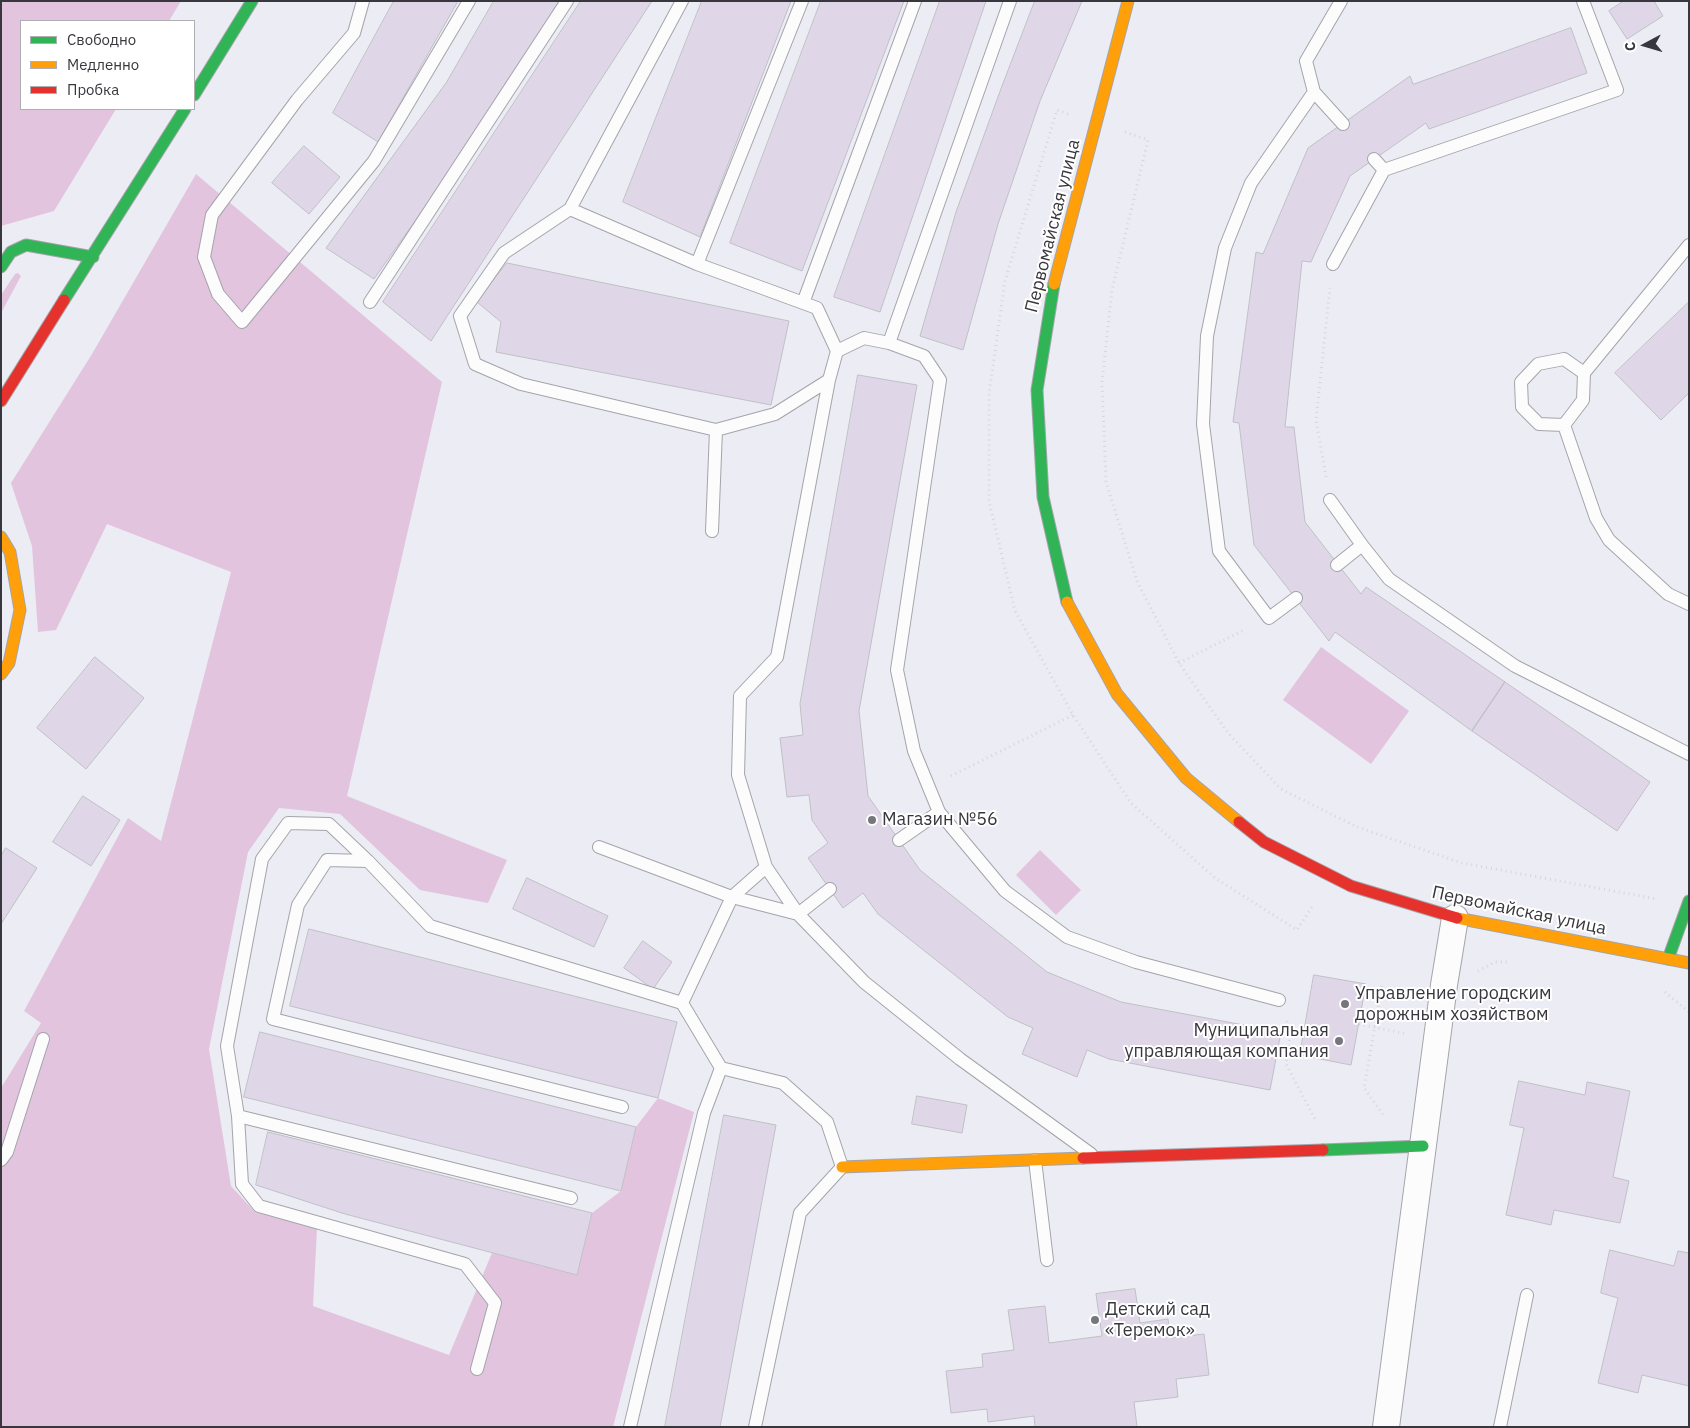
<!DOCTYPE html>
<html>
<head>
<meta charset="utf-8">
<style>
  body { margin:0 }
  #map { position:relative; width:1690px; height:1428px; overflow:hidden; background:#ececf4; font-family:"IBM Plex Sans",sans-serif }
  canvas { display:block }
  .frame { position:absolute; inset:0; border:2px solid #38373d; pointer-events:none }
  .legend { position:absolute; left:20px; top:20px; width:175px; height:90px; box-sizing:border-box; background:#fff; border:1px solid #afafb1; margin:0; padding:6px 9px; list-style:none; font-size:15px; color:#38373d }
  .legend li { display:flex; align-items:center; gap:10px; height:25px }
  .legend b { width:25px; border:1px solid #afafb1 }
  .north { position:absolute; left:1620px; top:20px; width:50px; height:50px; -webkit-text-stroke:4px #fff; paint-order:stroke; rotate:264deg; font-size:14px; font-weight:700; line-height:20px; text-align:center; color:#38373d }
  .north::after { content:''; display:block; margin:auto; width:18px; height:22px; background:#38373d; clip-path:polygon(50% 0,100% 100%,50% 72%,0 100%) }
</style>
</head>
<body>
<div id="map">
<canvas width="1690" height="1428"></canvas>
<div class="frame"></div>
<ul class="legend">
<li><b style="height:6px;background:#30b455"></b>Свободно</li>
<li><b style="height:6px;background:#ff9f0a"></b>Медленно</li>
<li><b style="height:6px;background:#e5322d"></b>Пробка</li>
</ul>
<div class="north">С</div>
</div>
<script>
const c = document.querySelector('canvas').getContext('2d');
c.lineJoin = 'round';
function paint(path, color) { c.fillStyle = color; c.fill(path, 'evenodd'); }
function strokePath(path, color, width, dash) { c.strokeStyle = color; c.lineWidth = width; c.lineCap = dash ? 'butt' : 'round'; c.setLineDash(dash || []); c.stroke(path); }
function drawText(font, color, halo, rows, align = 'center') {
  c.font = font + ' "IBM Plex Sans",sans-serif'; c.lineWidth = 4; c.setLineDash([]); c.textBaseline = 'middle'; c.strokeStyle = halo; c.fillStyle = color; for (const [text, x, y, turn = 0] of rows) {
    c.save(); c.translate(x, y); c.rotate((+turn || 0) * Math.PI / 180); c.textAlign = isNaN(turn) ? turn : align; if (halo) c.strokeText(text, 0, 0); c.fillText(text, 0, 0); c.restore();
  }
}
const green = new Path2D(`
  M1,1H181L169,21H21V109H116L54,211L1,226Z
  M196,174L442,382L347,796L507,860L488,903L420,890L340,814L279,808L248,852L209,1049L231,1186L255,1212L317,1229L313,1306L449,1355L492,1253L577,1275L592,1213L621,1191L636,1127L658,1098L694,1112L613,1427H1V1088L41,1023L24,1011L128,818L161,841L231,572L107,524L56,630L38,632L32,546L11,483L92,354Z
  M18,273L21,276L1,313V295L15,274Z
  M1321,647L1409,711L1371,764L1283,700Z
  M1040,850L1081,890L1056,915L1016,875Z`);
const building = new Path2D(`
  M394,1H458L378,142L333,113Z
  M494,1H559L490,115L374,279L326,248L446,83Z
  M581,1H652L431,341L383,302Z
  M702,1H791L700,237L623,202Z
  M821,1H904L802,271L730,243Z
  M940,1H986L880,312L834,297Z
  M1035,1H1082L1040,101L998,224L963,350L920,336L956,212L1002,86Z
  M1624,1H1654L1663,16L1627,39L1609,11Z
  M1571,28L1587,73L1429,129L1426,123L1350,176L1311,262L1302,261L1285,427H1294L1305,522L1361,594L1366,587L1505,682L1472,731L1335,632L1329,641L1254,545L1239,423L1233,422L1256,252L1263,254L1308,148L1410,76L1413,84Z
  M304,146L340,177L309,214L272,183Z
  M507,263L789,321L771,405L496,352L501,322L477,302Z
  M1689,302V393L1661,420L1615,373Z
  M858,375L917,385L859,711L868,796L920,870L1047,972L1121,1002L1281,1032L1270,1090L1109,1059L1087,1050L1077,1077L1022,1054L1033,1028L1008,1017L975,991L878,914L863,893L843,908L808,858L828,843L812,820L809,795L787,797L780,738L803,735L800,704Z
  M95,657L144,698L86,769L37,728Z
  M1505,682L1650,782L1617,831L1472,731Z
  M83,796L120,820L91,866L53,842Z
  M6,848L37,868L1,924V856Z
  M527,878L608,916L594,947L513,909Z
  M309,929L677,1022L658,1098L290,1006Z
  M643,941L672,962L653,989L624,968Z
  M1314,975L1366,984L1351,1065L1300,1055Z
  M260,1032L636,1127L621,1191L244,1097Z
  M1519,1081L1585,1095L1587,1082L1630,1091L1613,1177L1629,1181L1620,1223L1554,1210L1551,1225L1506,1215L1524,1128L1510,1125Z
  M917,1096L967,1105L962,1133L912,1124Z
  M724,1115L776,1125L720,1427H665Z
  M268,1132L592,1213L577,1275L345,1214L256,1185Z
  M1610,1250L1674,1266L1678,1251L1689,1253V1386L1642,1375L1638,1393L1598,1383L1618,1298L1601,1293Z
  M1135,1289L1140,1323L1168,1319L1171,1338L1204,1334L1209,1375L1176,1379L1178,1397L1134,1402L1137,1427H1035L1034,1416L988,1422L987,1409L951,1413L946,1371L983,1367L982,1354L1014,1350L1008,1310L1045,1306L1049,1343L1102,1336L1096,1294Z`);
const path = new Path2D(`
  M1068,114L1057,110L1005,281L989,394V501L1015,611L1073,715L1131,803L1215,878L1297,930L1313,905
  M1125,132L1148,140L1112,290L1102,382L1106,482L1137,581L1179,663L1228,733L1281,789L1357,827L1462,863L1657,899
  M1326,477L1316,420L1330,288
  M1179,663L1246,629
  M951,776L1073,715
  M1478,971L1495,962H1507
  M1382,986L1364,1088L1384,1116
  M1665,992L1689,1012
  M1287,1021L1291,1030L1286,1064L1315,1119
  M1359,1024L1407,1034`);
const lane = new Path2D(`
  M363,1L354,33L297,100L212,215L204,257L218,294L242,322L374,161L469,1
  M682,1L570,209L504,253L460,316L475,364L521,384L716,430L775,414L829,380
  M1314,92L1343,124
  M1374,159L1384,170
  M570,209L697,264L817,308L837,351
  M697,264L802,1
  M1333,264L1384,170L1617,90L1583,1
  M370,302L567,1
  M803,303L915,1
  M889,343L1010,1
  M1584,373L1564,359L1538,364L1521,382L1522,407L1539,424L1564,425L1583,400L1584,373L1689,245
  M1564,425L1596,518L1609,540L1668,594L1689,604
  M1330,500L1362,545
  M712,531L716,430
  M1337,565L1362,545L1389,579L1515,666L1689,754
  M1296,598L1269,618L1219,551L1203,424L1207,336L1225,248L1251,183L1314,92L1306,61L1341,1
  M899,840L939,812
  M599,847L732,897L682,1003
  M368,861L329,824L288,823L262,859L227,1046L238,1116L571,1198
  M766,867L732,897L798,914L830,889
  M622,1107L273,1019L298,905L327,860L368,861L430,926L682,1003L721,1068
  M238,1116L242,1184L259,1206L465,1264L495,1303L477,1369
  M1091,1154L960,1059L864,982L798,914L766,867L738,775L740,696L777,657L829,380L837,351L864,338L889,343L924,356L940,380L897,670L914,751L939,812L1005,891L1067,937L1136,962L1279,1000
  M1,1160L7,1152L43,1039
  M1035,1160L1047,1260
  M630,1427L704,1113L721,1068L783,1083L827,1122L842,1167L800,1213L755,1427
  M1500,1427L1527,1295`);
const street = new Path2D(`
  M1386,1427L1444,985L1455,918`);
const fast = new Path2D(`
  M194,95L252,1
  M1,267L11,252L26,245L93,257
  M1054,284L1037,390L1043,497L1067,602
  M64,300L185,109
  M1668,959L1689,901
  M1323,1150L1423,1146`);
const slow = new Path2D(`
  M1054,284L1128,1
  M1,537L10,552L20,610L9,663L1,674
  M1067,602L1117,694L1186,778L1239,822
  M1457,918L1689,963
  M842,1167L1083,1158`);
const jam = new Path2D(`
  M1,401L64,300
  M1239,822L1264,842L1351,886L1457,918
  M1083,1158L1323,1150`);
const markers = [
  [872,820,5,"#77767d"],
  [1345,1004,5,"#77767d"],
  [1339,1041,5,"#77767d"],
  [1095,1320,5,"#77767d"]
];
const streetNames = [
  ["Первомайская улица",1053,226,-76],
  ["Первомайская улица",1519,911,12]
];
const poiNames = [
  ["Магазин №56",882,820],
  ["Управление городским",1355,994],
  ["дорожным хозяйством",1355,1015],
  ["Муниципальная",1329,1031,"right"],
  ["управляющая компания",1329,1052,"right"],
  ["Детский сад",1105,1310],
  ["«Теремок»",1105,1331]
];
paint(green, '#e2c4de');
paint(building, '#dfd7e7');
strokePath(building, '#c1bfc5', 1);
strokePath(lane, '#a4a4aa', 14);
strokePath(street, '#a4a4aa', 28);
strokePath(fast, '#a4a4aa', 13);
strokePath(slow, '#a4a4aa', 13);
strokePath(jam, '#a4a4aa', 13);
strokePath(path, '#d6d6d9', 3, [1, 4]);
strokePath(lane, '#fcfcfd', 12);
strokePath(street, '#fcfcfd', 26);
strokePath(fast, '#30b455', 11);
strokePath(slow, '#ff9f0a', 11);
strokePath(jam, '#e5322d', 11);
for (const [x, y, r, color] of markers) { const dot = new Path2D(); dot.arc(x, y, r, 0, 2 * Math.PI); c.fillStyle = color; c.fill(dot); strokePath(dot, '#fff', 2); }
drawText('18px', '#38373d', '#fff', streetNames);
drawText('18px', '#38373d', '#fff', poiNames, 'left');
</script>
</body>
</html>
